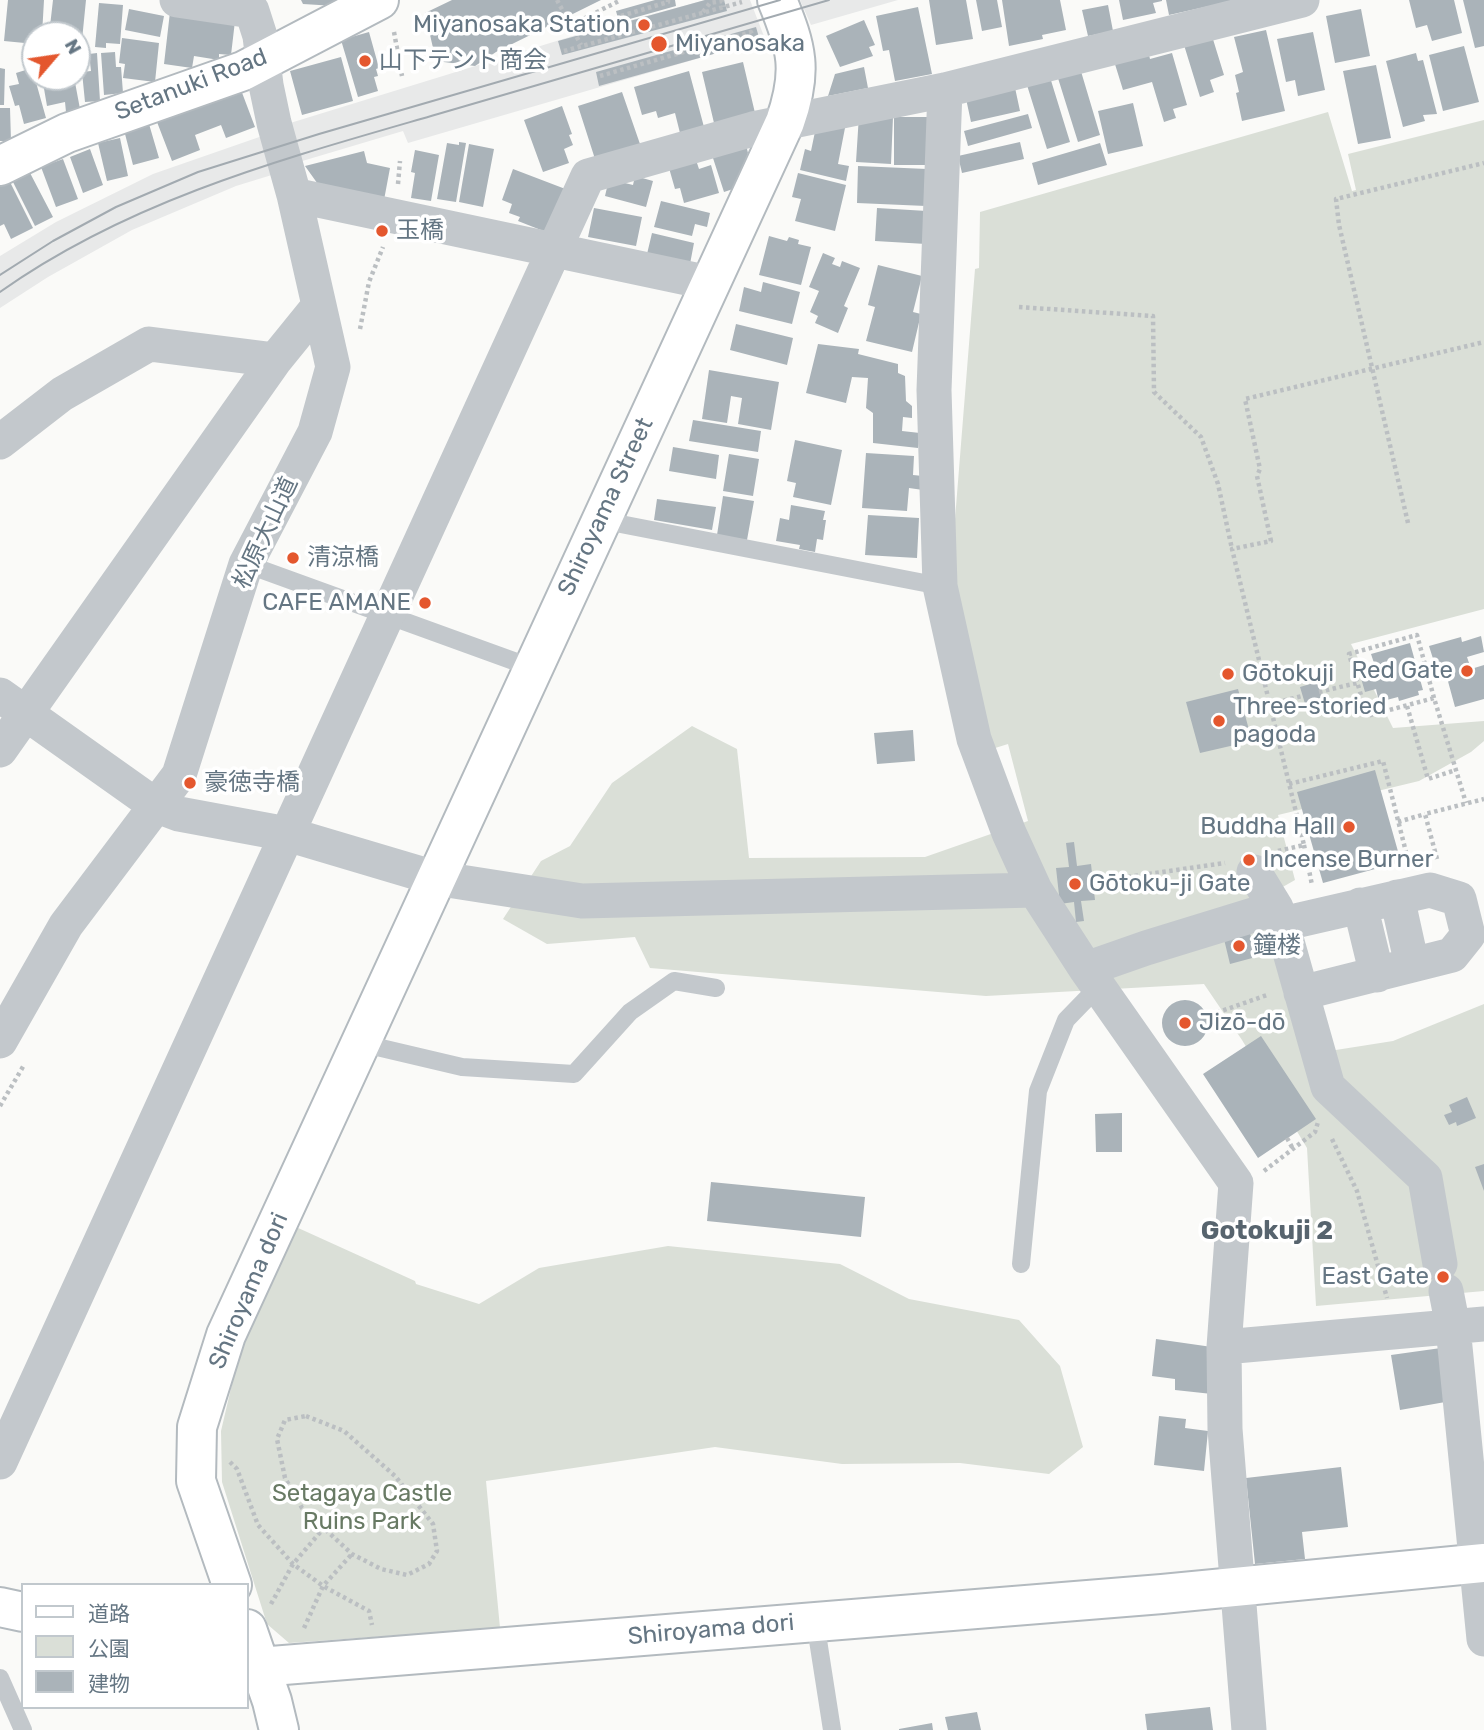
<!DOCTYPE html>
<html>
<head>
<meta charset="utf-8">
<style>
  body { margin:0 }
  #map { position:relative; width:1484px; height:1730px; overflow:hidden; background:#fafaf8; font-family:Rubik,"Noto Sans JP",sans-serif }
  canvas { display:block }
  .legend { position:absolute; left:21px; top:1583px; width:228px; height:126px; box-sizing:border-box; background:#fff; border:2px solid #c1c8cd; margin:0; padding:9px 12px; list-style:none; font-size:21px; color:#657683 }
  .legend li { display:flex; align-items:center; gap:14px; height:35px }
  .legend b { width:35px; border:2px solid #c1c8cd }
  .north { position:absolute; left:21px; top:21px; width:70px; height:70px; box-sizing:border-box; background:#fff; border:2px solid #c1c8cd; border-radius:50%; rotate:61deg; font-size:19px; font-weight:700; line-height:28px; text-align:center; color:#657683 }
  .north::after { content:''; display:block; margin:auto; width:24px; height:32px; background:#e4572e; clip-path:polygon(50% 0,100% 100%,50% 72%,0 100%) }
</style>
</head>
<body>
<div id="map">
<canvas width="1484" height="1730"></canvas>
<ul class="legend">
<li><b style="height:9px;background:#fff"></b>道路</li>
<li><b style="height:19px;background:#dadfd7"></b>公園</li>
<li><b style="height:19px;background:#aab3b9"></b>建物</li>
</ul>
<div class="north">N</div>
</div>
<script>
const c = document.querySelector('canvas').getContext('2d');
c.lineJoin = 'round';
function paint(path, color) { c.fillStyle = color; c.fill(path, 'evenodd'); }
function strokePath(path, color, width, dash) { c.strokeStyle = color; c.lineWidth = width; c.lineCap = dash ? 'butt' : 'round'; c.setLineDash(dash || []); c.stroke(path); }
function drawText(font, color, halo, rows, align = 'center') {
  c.font = font + ' Rubik,"Noto Sans JP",sans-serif'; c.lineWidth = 7; c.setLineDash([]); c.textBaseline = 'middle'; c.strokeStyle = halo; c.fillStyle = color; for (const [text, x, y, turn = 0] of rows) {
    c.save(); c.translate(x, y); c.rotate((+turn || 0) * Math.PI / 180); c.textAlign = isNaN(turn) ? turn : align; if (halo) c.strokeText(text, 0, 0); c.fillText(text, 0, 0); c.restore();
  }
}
const built = new Path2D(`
  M705,0H750L765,39L408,143L403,131L299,162L287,124L576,35Z
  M800,0H898L811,25Z
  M265,135L275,174L236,186L132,230L48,277L0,308V256L56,222L153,174Z`);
const green = new Path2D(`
  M1328,112L1352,191L1356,190L1348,154L1484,120V609L1351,644L1393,728L1484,721V741L1471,752L1419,781L1278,815L1295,880L1258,901L1304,1055L1393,1041L1484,1004V1291L1316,1306L1307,1148L1242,1040L1204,984L986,996L650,968L635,937L547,944L503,919L541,861L570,846L612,783L692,726L737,749L749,858L925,857L1028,821L1008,744L992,749L955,586V519L975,269L979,268L980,212Z
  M296,1227L415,1281L416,1284L479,1304L539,1268L668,1246L840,1264L909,1299L1019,1320L1060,1366L1083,1447L1049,1474L960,1463L842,1464L715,1447L486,1481L500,1628L289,1643L267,1624L222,1482L221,1431L243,1337Z`);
const building = new Path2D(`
  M8,0H44L42,35H35V44L4,41Z
  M53,0H86L80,60H77V35H49Z
  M301,0H343L335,6L303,4Z
  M452,0H601L496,52L475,66L436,61L425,13Z
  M655,0H675L676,6L619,22L616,11Z
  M705,0H724L727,11L562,55L558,41Z
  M929,0H966L973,39L936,45Z
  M976,0H997L1002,27L982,31Z
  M1002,0H1060L1066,30L1042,35L1043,39L1009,46Z
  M1119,0H1162V1L1153,3L1156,13L1123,20Z
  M1166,0H1232V1L1169,15Z
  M1409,0H1454L1462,33L1432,41L1427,25L1416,28Z
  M1463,0H1484V46L1475,48Z
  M99,3L123,5L120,44L106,43V48L95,47Z
  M1108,5L1113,31L1088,36L1082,10Z
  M918,7L932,74L895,81L889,50L883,51L876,16Z
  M129,9L164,16L160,37L125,30Z
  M1361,9L1370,56L1335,63L1326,16Z
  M170,12L235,21L231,55L219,54V60L194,56L192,68L164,64Z
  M864,20L875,45L869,47L873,56L840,67L826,36Z
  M756,27L760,41L599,86L596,72Z
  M1266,30L1285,111L1242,121L1236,93L1239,92L1235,75L1243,72L1234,37Z
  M369,32L379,68L376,69L378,76L374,77L378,91L358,97L341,40Z
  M1313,32L1325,90L1298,96L1295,80L1286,82L1277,39Z
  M1212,36L1224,75L1210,80L1214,92L1200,97L1184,45Z
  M122,38L159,43L155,82L123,78L125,64L119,63Z
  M1464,46L1479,102L1443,111L1429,55Z
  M1148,51L1150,59L1172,53L1187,105L1173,109L1176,118L1164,122L1152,82L1123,90L1114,61Z
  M115,52L116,67H121L123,93L104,95L101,53Z
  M97,53L100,101L85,102L82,72L91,71L89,54Z
  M1416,53L1418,61L1423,60L1437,114L1423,115L1425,121L1403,127L1386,61Z
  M341,57L353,101L302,115L290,71Z
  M743,62L755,113L714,123L702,72Z
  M1376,65L1391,138L1358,144L1343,71Z
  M864,67L868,88L828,96L835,74Z
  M0,68L5,69L4,105H0Z
  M32,68L46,118L24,124L19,105L15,106L9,86L19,84L16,73Z
  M1080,68L1100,135L1078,142L1057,75Z
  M689,71L704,127L680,133L675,113L658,118L656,111L642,115L634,87Z
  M1049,74L1070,142L1047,149L1026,82Z
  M42,77H74L80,109L66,112L65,102L47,106Z
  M1014,83L1020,111L971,122L965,94Z
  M241,90L255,127L226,138L221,125L195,135L200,150L172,161L157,122Z
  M622,92L640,144L595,159L578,106Z
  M1133,103L1143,146L1108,154L1098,111Z
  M562,106L572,134L569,135L573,145L564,149L569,163L543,172L524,120Z
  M0,108H10L11,141H0Z
  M1028,114L1032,128L968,146L964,131Z
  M859,115L893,117L891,164L856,162Z
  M894,117H929V165H894Z
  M817,122L845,128L838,164L849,166L846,181L800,170L805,149L811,151Z
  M149,124L159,158L133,165L124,130Z
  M120,138L128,176L107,181L98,143Z
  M459,142L466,143L456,202L437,199L447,143L459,145Z
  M1020,142L1024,159L962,173L958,156Z
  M1100,143L1107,165L1038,185L1032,163Z
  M469,144L494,149L483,207L459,202Z
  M746,145L748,153L733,189L724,192L712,155Z
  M90,149L103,185L83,193L70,157Z
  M415,150L439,155L431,201L411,198L415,173L411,172Z
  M364,151L367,163L390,168L384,200L320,187L305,166Z
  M63,159L78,199L56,207L41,167Z
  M696,160L699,169L711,165L719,193L684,203L680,188L675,189L669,168Z
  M858,166L927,169L926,206L857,203Z
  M513,169L568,190L551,234L518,221L520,217L509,213L512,204L502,200Z
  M29,171L53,217L35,226L12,180Z
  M798,173L846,185L835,231L795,221L801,199L792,197Z
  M635,176L653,181L646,207L605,196L609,179L633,185Z
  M9,180L33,228L11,239L4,224L0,226V184Z
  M661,201L710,213L707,227L695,224L692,236L654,227Z
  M594,208L642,217L636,246L588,237Z
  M877,208L927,211L926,244L875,241Z
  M652,233L694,243L690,264L647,254Z
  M769,236L787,241L789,237L799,240L798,244L811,247L801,285L759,275Z
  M823,253L835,258L832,264L840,267L842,261L860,268L844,306L848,308L838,333L815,323L818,316L810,312L819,291L809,287Z
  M878,265L922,276L913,312L921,314L912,352L866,341L875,307L868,305Z
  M763,282L800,292L792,324L739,311L744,287L761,292Z
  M736,324L793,338L787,365L730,350Z
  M818,344L859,349L858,354L898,364V373L905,376L906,401L912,406V418L903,417L902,431L920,433L918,448L873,443V413L866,408L868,378L852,377L846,403L806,393Z
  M709,370L779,382L771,430L738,424L742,398L731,396L727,423L702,419Z
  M693,420L761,431L758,452L689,441Z
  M795,440L842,450L831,505L793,497L796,483L787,481Z
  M673,447L719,455L716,479L669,471Z
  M866,453L914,456L913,475L923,476V490L909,488L907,511L862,508Z
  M729,454L759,459L753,496L723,491Z
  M723,496L754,501L747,540L717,535Z
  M657,499L716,507L712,530L654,520Z
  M791,505L825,511L823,520H826L823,540L817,539L815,552L799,549L800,545L776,541L780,518L789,520Z
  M868,515L919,518L917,558L865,555Z
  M1481,636L1484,652L1467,657L1471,669L1484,665V699L1455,707L1446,674L1450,673L1447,662L1435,665L1429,646L1461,637L1462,642Z
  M1410,643L1423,690L1418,691L1419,695L1399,701L1398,697L1379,702L1376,689L1365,692L1358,668L1374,663L1371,654Z
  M1317,682L1323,702L1306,707L1300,687Z
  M1238,689L1252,741L1200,753L1186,702Z
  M913,730L915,761L877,764L874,733Z
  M1375,770L1401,862L1323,883L1297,792Z
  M1074,842L1077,866L1091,864L1095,900L1081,901L1084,921L1076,922L1074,902L1060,904L1056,868L1069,867L1066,843Z
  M1249,929L1256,957L1230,964L1223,935Z
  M1162 1023a23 23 0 1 1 46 0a23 23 0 1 1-46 0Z
  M1261,1036L1316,1119L1258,1158L1203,1074Z
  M1467,1097L1476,1118L1457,1126L1456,1122L1449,1125L1444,1115L1452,1112L1449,1105Z
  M1122,1113V1152H1096L1095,1114Z
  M1484,1164V1191L1475,1167Z
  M711,1182L865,1197L861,1237L707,1221Z
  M1156,1339L1212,1347V1394L1175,1390V1379L1152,1376Z
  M1441,1348L1451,1401L1400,1410L1391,1355Z
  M1159,1416L1186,1419L1185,1428L1208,1431L1204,1471L1154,1465Z
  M1341,1467L1348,1527L1302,1532L1305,1559L1255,1564L1246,1478Z
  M1210,1707L1213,1730H1147L1145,1714Z
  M977,1712L981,1730H948L945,1717Z
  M932,1723L933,1730H899V1729Z`);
const path = new Path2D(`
  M557,0L581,45
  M703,12L710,3L722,1L723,7
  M621,16L668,2V0
  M571,25L621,0
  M394,32L402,76
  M709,45L751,32L752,35
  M564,51L742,2
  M600,76L708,45L718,49L754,39
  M398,184L400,161
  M1019,307L1153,316L1154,392L1201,437L1218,484L1232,549
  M360,329L369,282L383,247
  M1408,523L1339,225L1336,199L1484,163
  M1319,692L1357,683
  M1434,698L1417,635L1349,654L1367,716L1434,698L1466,803
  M1270,704L1302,696
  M1407,706L1428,779L1456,770
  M1289,784L1383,761L1408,860
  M1398,822L1425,814
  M1304,845L1312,885
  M1278,851L1304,845L1232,549L1271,541L1257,476L1260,469L1245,399L1484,342
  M1437,859L1425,814L1484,799
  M1093,882L1225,863
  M1210,1015L1267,995
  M0,1106L24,1065
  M1287,1138L1293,1149
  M1332,1139L1357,1191L1387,1298
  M1264,1171L1315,1132L1318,1122
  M306,1416L344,1431L395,1476L433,1524L437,1551L429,1564L407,1575L381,1569L352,1554L302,1508L285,1478L277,1439L285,1420Z
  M230,1462L237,1469L258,1525L293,1564L323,1586L369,1611L372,1625
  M271,1604L293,1564L323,1529
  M304,1628L323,1586L352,1554`);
const lane = new Path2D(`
  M600,520L940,586
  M246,564L533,668
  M360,1043L462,1067L574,1074L630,1012L674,981L716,988
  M1021,1264L1038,1091L1066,1020L1098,987
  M815,1621L832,1730
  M0,1678L23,1730`);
const street = new Path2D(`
  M945,90L934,390L940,586L974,739L1009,833L1035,890L1086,969L1236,1183L1224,1347L1225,1429L1249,1730
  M294,195L710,283
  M0,442L62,394L149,344L275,360
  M0,695L155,805L179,814L287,834L435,878L582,901L1035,890
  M0,750L275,360L318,307
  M1254,872L1276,908L1282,924L1328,1087L1425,1178L1440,1264
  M1397,897L1412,965
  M1360,905L1377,975
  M1282,924L1430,890L1459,899L1468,935L1452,955L1301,993
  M1086,969L1146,948L1276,908
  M0,1041L66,925L179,775L246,564L315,432L333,367L294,195L274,123L266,85L260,36L252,11L177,0
  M1446,1291L1453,1327L1484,1639
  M1224,1347L1484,1324
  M0,1462L588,176L753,129L945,90L1302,0`);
const secondary = new Path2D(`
  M0,166L67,133L243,71L379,0
  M232,1585L196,1481L197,1427L226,1335L785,122C803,71 797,48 777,0
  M0,1607L23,1612
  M247,1629L272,1701L279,1730
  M247,1663L259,1667L1162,1594L1484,1563`);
const tram = new Path2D(`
  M0,275L53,241L116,207L198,172L319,134L780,0
  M0,292C131,199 286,158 438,114C568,76 699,38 829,0`);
const markers = [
  [644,25,7,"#e4572e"],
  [659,44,9,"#e4572e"],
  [365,61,7,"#e4572e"],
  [382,231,7,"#e4572e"],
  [293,558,7,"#e4572e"],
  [425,603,7,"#e4572e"],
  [1467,671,7,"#e4572e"],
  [1228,674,7,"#e4572e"],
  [1219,721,7,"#e4572e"],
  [190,783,7,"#e4572e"],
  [1349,827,7,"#e4572e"],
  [1249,860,7,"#e4572e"],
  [1075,884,7,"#e4572e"],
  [1239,946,7,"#e4572e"],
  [1185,1023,7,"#e4572e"],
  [1443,1277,7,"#e4572e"]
];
const poiNames = [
  ["Miyanosaka Station",630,25,"right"],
  ["Miyanosaka",675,44],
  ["山下テント商会",379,61],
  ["玉橋",396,231],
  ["清涼橋",307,558],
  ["CAFE AMANE",411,603,"right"],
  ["Red Gate",1453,671,"right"],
  ["Gōtokuji",1242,674],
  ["Three-storied",1233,707],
  ["pagoda",1233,735],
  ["豪徳寺橋",204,783],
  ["Buddha Hall",1335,827,"right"],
  ["Incense Burner",1263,860],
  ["Gōtoku-ji Gate",1089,884],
  ["鐘楼",1253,946],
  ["Jizō-dō",1199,1023],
  ["East Gate",1429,1277,"right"]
];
const streetNames = [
  ["Setanuki Road",191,85,-21],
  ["Shiroyama Street",606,507,-65],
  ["松原大山道",266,533,-65],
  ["Shiroyama dori",249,1291,-67],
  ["Shiroyama dori",711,1630,-5]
];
const parkNames = [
  ["Setagaya Castle",362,1494],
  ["Ruins Park",362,1522]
];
const neighbourhoodNames = [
  ["Gotokuji 2",1267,1231]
];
paint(built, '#e8e9e9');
paint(green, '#dadfd7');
paint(building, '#aab3b9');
strokePath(secondary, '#b3babf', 42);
strokePath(path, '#bbbfc2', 4.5, [3.5, 3.5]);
strokePath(lane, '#c3c8cc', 18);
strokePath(street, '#c3c8cc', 35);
strokePath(secondary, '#fff', 38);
strokePath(tram, '#a2aab0', 2);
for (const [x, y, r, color] of markers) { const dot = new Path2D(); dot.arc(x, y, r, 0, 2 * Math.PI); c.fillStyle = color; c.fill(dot); strokePath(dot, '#fff', 2.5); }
drawText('24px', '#657683', '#fff', poiNames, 'left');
drawText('24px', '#657683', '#fff', streetNames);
drawText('24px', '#687a64', '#fff', parkNames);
drawText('bold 26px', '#57646e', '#fff', neighbourhoodNames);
</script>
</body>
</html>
